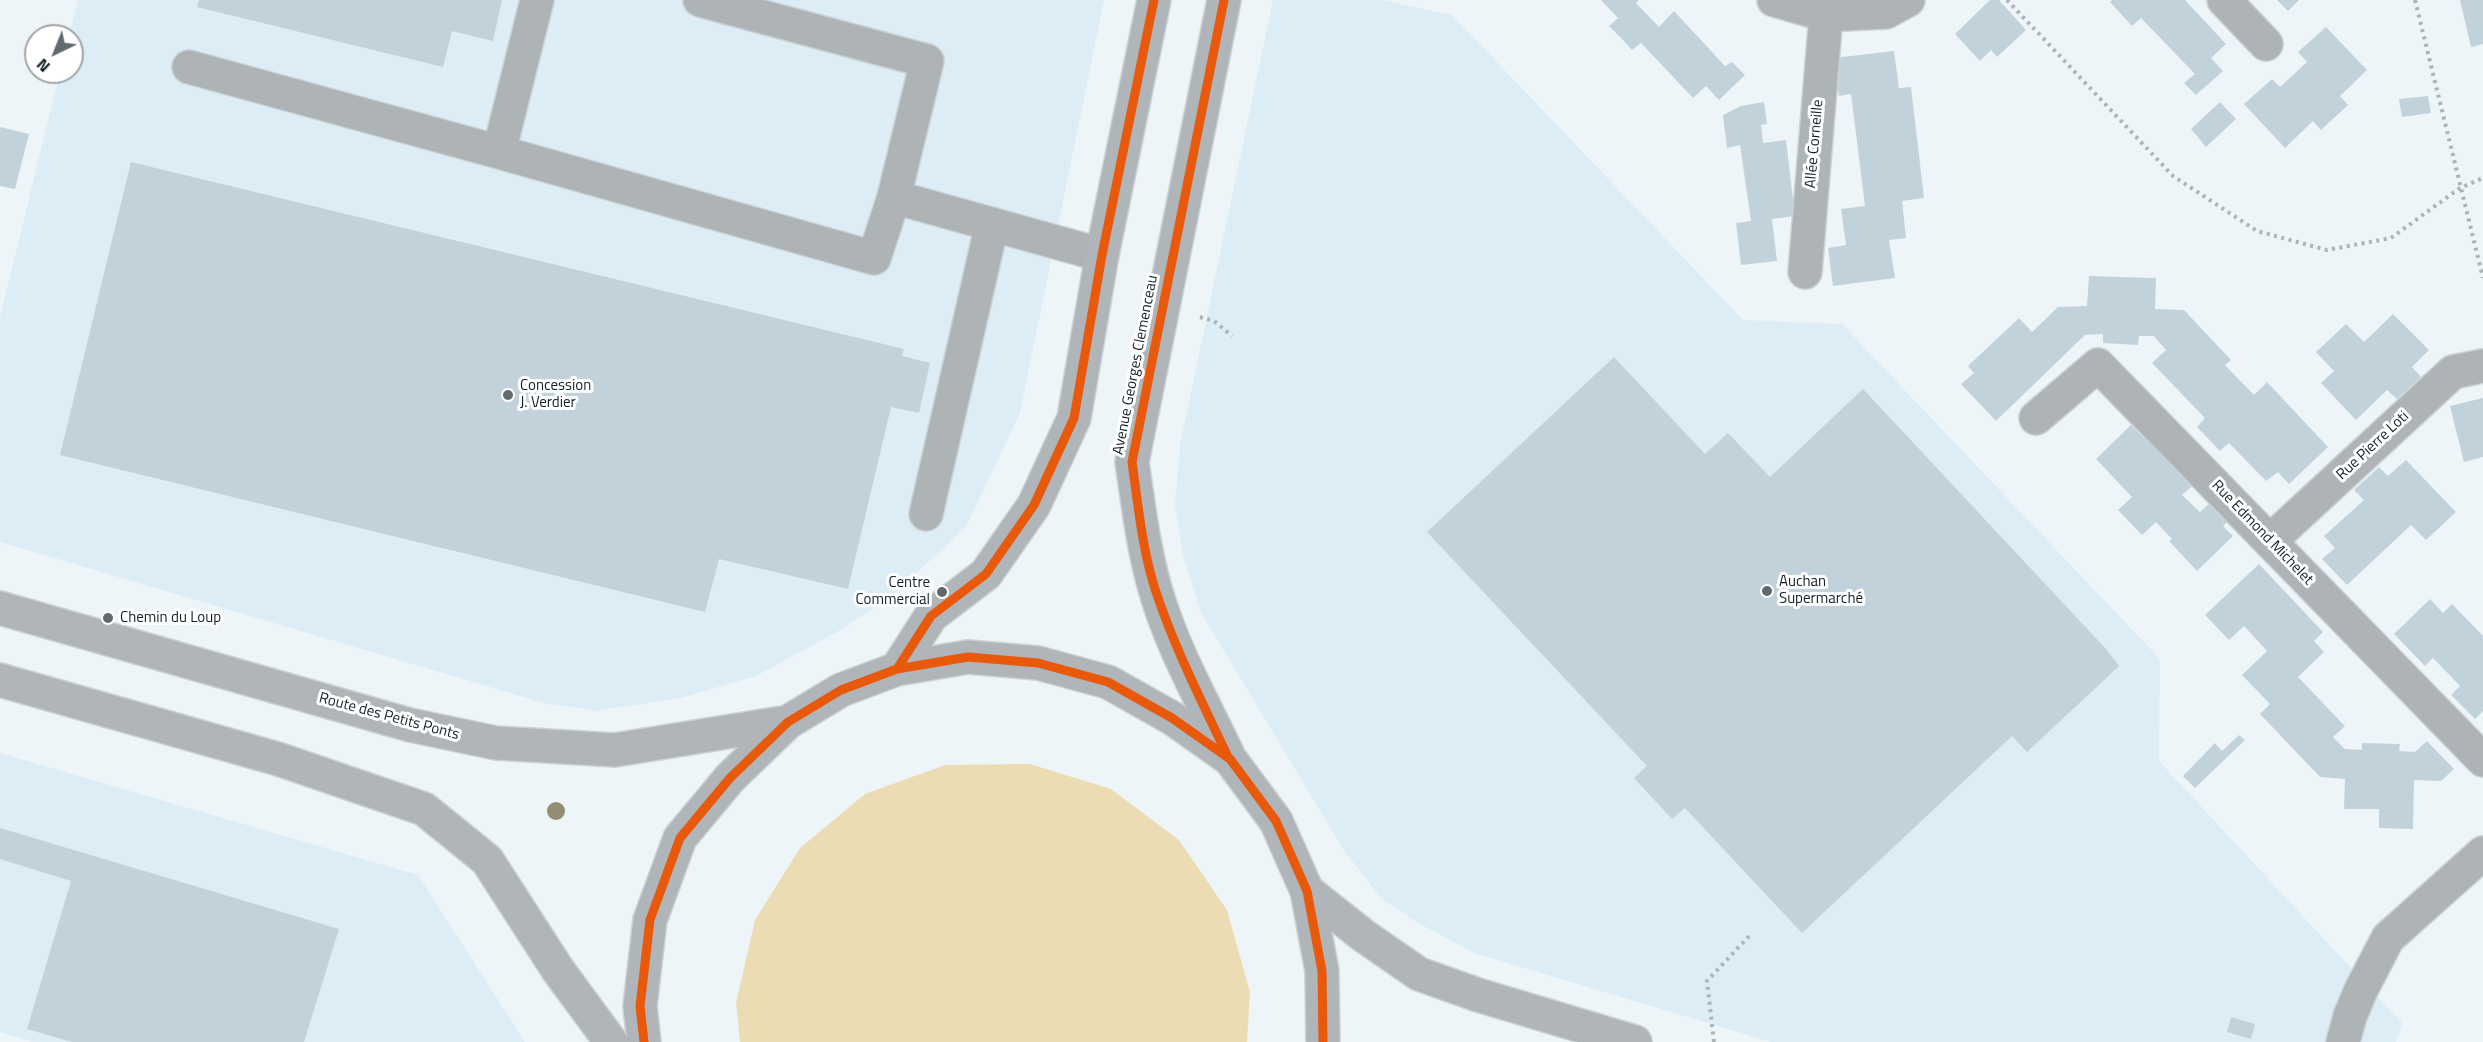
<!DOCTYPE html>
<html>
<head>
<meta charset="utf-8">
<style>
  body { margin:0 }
  #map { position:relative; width:2483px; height:1042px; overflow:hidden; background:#eef5f9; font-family:"Titillium Web",sans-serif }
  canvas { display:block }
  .north { position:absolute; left:24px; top:24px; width:60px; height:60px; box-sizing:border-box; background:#fff; border:2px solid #a1a6a8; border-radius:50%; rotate:223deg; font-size:16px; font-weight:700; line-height:24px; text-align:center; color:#142026 }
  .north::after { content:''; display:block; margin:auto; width:21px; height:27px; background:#606b70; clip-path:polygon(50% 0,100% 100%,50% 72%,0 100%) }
</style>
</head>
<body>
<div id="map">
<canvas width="2483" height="1042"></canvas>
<div class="north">N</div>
</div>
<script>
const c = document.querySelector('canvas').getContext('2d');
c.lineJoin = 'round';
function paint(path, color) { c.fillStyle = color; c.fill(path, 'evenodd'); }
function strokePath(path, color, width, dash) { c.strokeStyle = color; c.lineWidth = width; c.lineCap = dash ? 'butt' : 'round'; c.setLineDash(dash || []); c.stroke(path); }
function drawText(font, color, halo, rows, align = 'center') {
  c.font = font + ' "Titillium Web",sans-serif'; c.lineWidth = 6; c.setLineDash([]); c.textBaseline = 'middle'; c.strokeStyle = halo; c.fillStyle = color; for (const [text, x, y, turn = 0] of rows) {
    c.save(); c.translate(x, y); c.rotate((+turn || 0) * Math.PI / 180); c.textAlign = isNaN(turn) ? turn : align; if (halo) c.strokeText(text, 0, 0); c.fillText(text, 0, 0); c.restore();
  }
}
const built = new Path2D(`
  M78,0H1104L1020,413L966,527L891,597L837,632L756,676L681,698L596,711L544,703L0,542V317L60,72H72V36H69Z
  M1273,0H1382L1452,15L1743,320L1842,324L2160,659L2159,761L2402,1023L2396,1042H1771L1474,953L1420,924L1381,898L1345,852L1201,613L1183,555L1175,506L1180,445Z
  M0,753L418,875L525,1042H32L0,1032Z`);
const water = new Path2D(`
  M1030,764L1111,789L1179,840L1227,910L1250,992L1247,1042H740L736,1003L755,920L800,848L865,794L945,765Z`);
const building = new Path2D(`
  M199,0H502L493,41L452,31L443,67L197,7Z
  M1601,0H1639L1636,3L1659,27L1674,11L1725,66L1732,62L1745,75L1719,100L1706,86L1693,98L1641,43L1632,50L1622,39L1609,26L1618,18Z
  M1990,0H1999L2026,30L1997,57L1991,50L1980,61L1955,34Z
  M2112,0H2185L2226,44L2211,58L2223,71L2196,95L2184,83L2195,74L2141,18L2132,26L2110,2Z
  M2277,0H2299L2288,11Z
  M2460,0H2483V44L2471,47Z
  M2326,27L2367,70L2340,96L2348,105L2321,130L2313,121L2285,148L2244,104L2272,79L2280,87L2307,62L2298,52Z
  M1894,51L1899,88L1911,87L1924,198L1902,201L1906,238L1889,240L1895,278L1833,286L1828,248L1846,245L1841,209L1865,206L1851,94L1839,96L1834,58Z
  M2428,96L2431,113L2402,117L2399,99Z
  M1764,102L1767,124L1761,125L1763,143L1786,140L1795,216L1772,219L1777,261L1741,265L1736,223L1751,221L1740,145L1727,148L1723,115L1741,106Z
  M2220,102L2236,119L2206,147L2191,129Z
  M0,127L29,134L15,189L0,186Z
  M131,162L904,349L902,356L930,363L919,413L891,407L848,589L719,559L705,612L60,455Z
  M2089,276L2156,278L2155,309L2184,310L2231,360L2225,365L2254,395L2267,382L2328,447L2289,484L2278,472L2266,481L2229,443L2220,451L2197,427L2205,418L2152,363L2166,350L2154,336H2139L2138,345L2103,343V334L2085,335L1996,421L1961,384L1974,373L1968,366L2019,318L2032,332L2058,307L2087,306Z
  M2393,314L2429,350L2412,367L2421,377L2397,399L2387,390L2356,420L2321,383L2334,371L2316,352L2346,324L2364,342Z
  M1614,357L1705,454L1728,433L1770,477L1863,389L2106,649L2119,666L2027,752L2012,736L1802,933L1685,808L1672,819L1634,778L1647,766L1427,532Z
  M2483,398V457L2464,462L2450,406Z
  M2131,425L2144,438L2150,432L2198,481L2182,495L2200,512L2214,499L2233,517L2223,526L2233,536L2197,571L2169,541L2172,539L2156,522L2142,535L2118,510L2132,497L2096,459Z
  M2406,460L2456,512L2426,540L2411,525L2347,585L2322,559L2335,548L2324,536L2364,500L2354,490L2379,467L2388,476Z
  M2259,564L2323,632L2314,641L2324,652L2298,677L2345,726L2333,737L2345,749L2362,750V743L2400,744L2399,751L2415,752L2427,741L2454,769L2441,781L2414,780L2413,829L2379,828V809H2344L2345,779L2320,777L2260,714L2270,704L2242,675L2267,651L2244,626L2229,640L2205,615Z
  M2430,599L2443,613L2452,604L2483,636V711L2475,719L2451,695L2460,686L2433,658L2425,666L2394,634Z
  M2239,735L2245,740L2195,788L2183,776L2215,743L2222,751Z
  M0,828L339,929L304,1042H72L27,1029L71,881L0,859Z
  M2231,1017L2255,1024L2251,1039L2227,1032Z`);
const path = new Path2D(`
  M2007,0L2173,176L2257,231L2327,250L2391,238L2460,188L2483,178
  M2415,0L2483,278
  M1200,317L1214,321L1232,336
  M1714,1042L1707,981L1751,934`);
const minor = new Path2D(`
  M537,0L499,152L874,258L894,197L1102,255
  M700,0L927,61L894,197
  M1774,0L1826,15L1886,12L1908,0
  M2224,0L2266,44
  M189,67L499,152
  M1805,272L1826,15
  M2036,418L2098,365L2483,760
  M926,514L992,224
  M2270,541L2453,372L2483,366
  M2343,1042L2350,1016L2361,990L2388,938L2483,853`);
const major = new Path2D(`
  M1224,0L1132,462C1138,503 1143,545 1154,585C1170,644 1202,700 1228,755
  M0,608L410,725L496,743L615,750L788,722
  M897,669L931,616L986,574L1034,505L1074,418L1102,255L1154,0
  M0,680L278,759L424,809L487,860L558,970L611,1042
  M1307,891L1364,936L1419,974L1478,995L1635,1042
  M644,1042L640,1006L650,920L680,838L730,778L788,722L841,690L897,669L968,657L1038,663L1108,682L1172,718L1230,759L1276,821L1307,891L1322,971L1323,1042`);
const cycleway = new Path2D(`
  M1224,0L1132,462C1138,504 1142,548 1155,589C1174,647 1202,702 1228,757
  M897,669L931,616L986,574L1034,505L1074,418L1102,255L1154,0
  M644,1042L640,1006L650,920L680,838L730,778L788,722L841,690L897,669L968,657L1038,663L1108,682L1172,718L1230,759L1276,821L1307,891L1322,971L1323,1042`);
const trees = [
  [556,811]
];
const markers = [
  [508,395,6,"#606b70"],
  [1767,591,6,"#606b70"],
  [942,592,6,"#606b70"],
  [108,618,6,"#606b70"]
];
const streetNames = [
  ["Allée Corneille",1815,144,-85],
  ["Avenue Georges Clemenceau",1136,365,-79],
  ["Rue Pierre Loti",2373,446,-43],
  ["Rue Edmond Michelet",2262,533,46],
  ["Route des Petits Ponts",389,717,15]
];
const poiNames = [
  ["Concession",520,386],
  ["J. Verdier",520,403],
  ["Auchan",1779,582],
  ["Supermarché",1779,599],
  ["Centre",930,583,"right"],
  ["Commercial",930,600,"right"],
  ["Chemin du Loup",120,618]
];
paint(built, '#ddedf6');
paint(water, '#ecdcb4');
paint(building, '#c2d2db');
strokePath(minor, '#ccd2d6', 36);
strokePath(major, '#ccd2d6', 36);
strokePath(path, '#adb2b4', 4, [3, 4.5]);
strokePath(minor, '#aeb3b6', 33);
strokePath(major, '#afb5b9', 33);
strokePath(cycleway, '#e8590c', 9);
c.fillStyle = '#938d73';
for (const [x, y] of trees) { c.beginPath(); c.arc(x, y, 9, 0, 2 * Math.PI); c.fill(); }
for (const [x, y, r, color] of markers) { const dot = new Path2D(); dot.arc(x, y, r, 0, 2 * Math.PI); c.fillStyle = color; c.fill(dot); strokePath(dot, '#fff', 2); }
drawText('15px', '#142026', '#fff', streetNames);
drawText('15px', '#142026', '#fff', poiNames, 'left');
</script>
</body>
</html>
